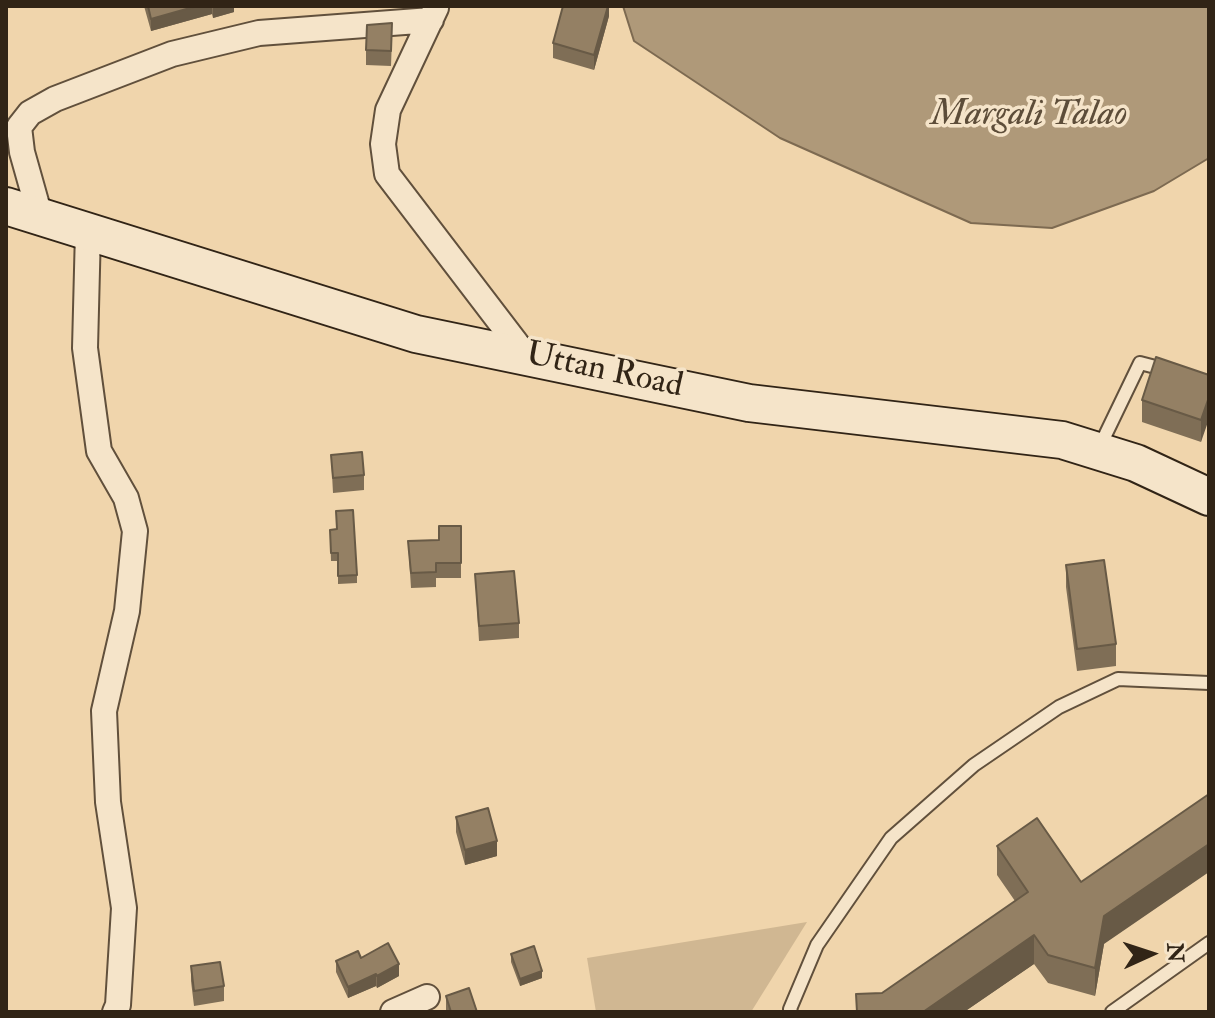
<!DOCTYPE html>
<html>
<head>
<meta charset="utf-8">
<style>
  body { margin:0 }
  #map { position:relative; width:1215px; height:1018px; overflow:hidden; background:#f0d5ac; font-family:"IM FELL Double Pica",serif }
  canvas { display:block }
  .frame { position:absolute; inset:0; border:8px solid #312416; pointer-events:none }
  .north { position:absolute; left:1111px; top:914px; width:80px; height:80px; -webkit-text-stroke:6px #f5e4c9; paint-order:stroke; rotate:87deg; font-size:22px; font-weight:700; line-height:32px; text-align:center; color:#312416 }
  .north::after { content:''; display:block; margin:auto; width:28px; height:36px; background:#312416; clip-path:polygon(50% 0,100% 100%,50% 72%,0 100%) }
</style>
</head>
<body>
<div id="map">
<canvas width="1215" height="1018"></canvas>
<div class="frame"></div>
<div class="north">N</div>
</div>
<script>
const c = document.querySelector('canvas').getContext('2d');
c.lineJoin = 'round';
function paint(path, color) { c.fillStyle = color; c.fill(path, 'evenodd'); }
function strokePath(path, color, width, dash) { c.strokeStyle = color; c.lineWidth = width; c.lineCap = dash ? 'butt' : 'round'; c.setLineDash(dash || []); c.stroke(path); }
function drawText(font, color, halo, rows, align = 'center') {
  c.font = font + ' "IM FELL Double Pica",serif'; c.lineWidth = 7; c.setLineDash([]); c.textBaseline = 'middle'; c.strokeStyle = halo; c.fillStyle = color; for (const [text, x, y, turn = 0] of rows) {
    c.save(); c.translate(x, y); c.rotate((+turn || 0) * Math.PI / 180); c.textAlign = isNaN(turn) ? turn : align; if (halo) c.strokeText(text, 0, 0); c.fillText(text, 0, 0); c.restore();
  }
}
const green = new Path2D(`
  M807,922L751,1012H596L587,958Z`);
const water = new Path2D(`
  M623,6H1209V158L1154,191L1052,228L971,223L780,138L634,41Z`);
const lane = new Path2D(`
  M1100,446L1140,363L1167,370
  M791,1012L790,1009L817,945L891,838L974,765L1059,707L1118,679L1209,683
  M1112,1012L1209,943`);
const street = new Path2D(`
  M436,8L388,110L383,144L387,174L526,356
  M40,216L22,152L19,127L30,113L55,99L172,54L259,33L431,20
  M88,231L85,348L99,451L126,498L135,531L127,611L104,711L108,802L124,908L118,1005L115,1012
  M393,1012L427,997`);
const secondary = new Path2D(`
  M6,206L416,334L749,403L1062,440L1136,463L1209,497`);
const wall = new Path2D(`
  M144,6H239L234,7V12L213,18L212,14L151,31Z
  M609,6V16L594,70L553,58V43Z
  M392,38L391,66L366,65V50Z
  M1209,375L1201,442L1142,422V400Z
  M331,455L364,475V490L333,493Z
  M461,526V578H436V587L411,588L408,541L439,540Z
  M330,530L357,575V583L338,584V561H331Z
  M1066,565L1116,644V666L1077,671L1066,587Z
  M475,574L519,623V638L479,641Z
  M456,817L497,856L465,865L456,832Z
  M997,846L1104,944L1095,996L1048,983L1034,964L964,1012H856V994L882,993L1015,901L997,875Z
  M511,954L542,978L520,986L511,962Z
  M361,958L399,976L377,988L376,986L348,998L336,972V961Z
  M191,966L224,986V1001L194,1006L191,981Z
  M446,996L477,1012H446Z`);
const shadedWall = new Path2D(`
  M197,6H212V14L151,31V19Z
  M213,6H239L234,7V12L213,18Z
  M608,6H609V16L594,70V55Z
  M1209,397V419L1201,442V420Z
  M497,841V856L465,865V850Z
  M1209,844V872L1104,944L1095,996V968L1104,916Z
  M1034,935V964L964,1012H923Z
  M399,964V976L377,988V976Z
  M542,971V978L520,986V979Z
  M376,974V986L348,998V987Z`);
const building = new Path2D(`
  M148,6H197L151,19Z
  M563,6H608L594,55L553,43Z
  M392,23L391,51L366,50L367,25Z
  M1156,357L1209,375V397L1201,420L1142,400Z
  M362,452L364,475L333,478L331,455Z
  M353,510L357,575L338,576V553H331L330,530L337,529L336,511Z
  M439,526H461V563H436V572L411,573L408,541L439,540Z
  M1104,560L1116,644L1077,649L1066,565Z
  M514,571L519,623L479,626L475,574Z
  M1209,794V844L1104,916L1095,968L1048,955L1034,935L923,1012H857L856,994L882,993L1028,892L997,846L1037,818L1081,882Z
  M488,808L497,841L465,850L456,817Z
  M388,943L399,964L377,976L376,974L348,987L336,961L358,951L361,958Z
  M534,946L542,971L520,979L511,954Z
  M220,962L224,986L194,991L191,966Z
  M469,988L477,1012H451L446,996Z`);
const streetNames = [
  ["Uttan Road",604,372,12]
];
const waterNames = [
  ["Margali Talao",1029,116]
];
paint(green, '#d0b792');
paint(water, '#af9979');
strokePath(water, '#7d6a51', 2);
strokePath(lane, '#61503c', 16);
strokePath(street, '#61503c', 28);
strokePath(secondary, '#312416', 40);
strokePath(lane, '#f5e4c9', 12);
strokePath(street, '#f5e4c9', 24);
strokePath(secondary, '#f5e4c9', 36);
paint(wall, '#7f6e56');
paint(shadedWall, '#685a46');
paint(building, '#948064');
strokePath(building, '#685a46', 2);
drawText('34px', '#312416', '#f5e4c9', streetNames);
drawText('italic 36px', '#5d4d39', '#f5e4c9', waterNames);
</script>
</body>
</html>
